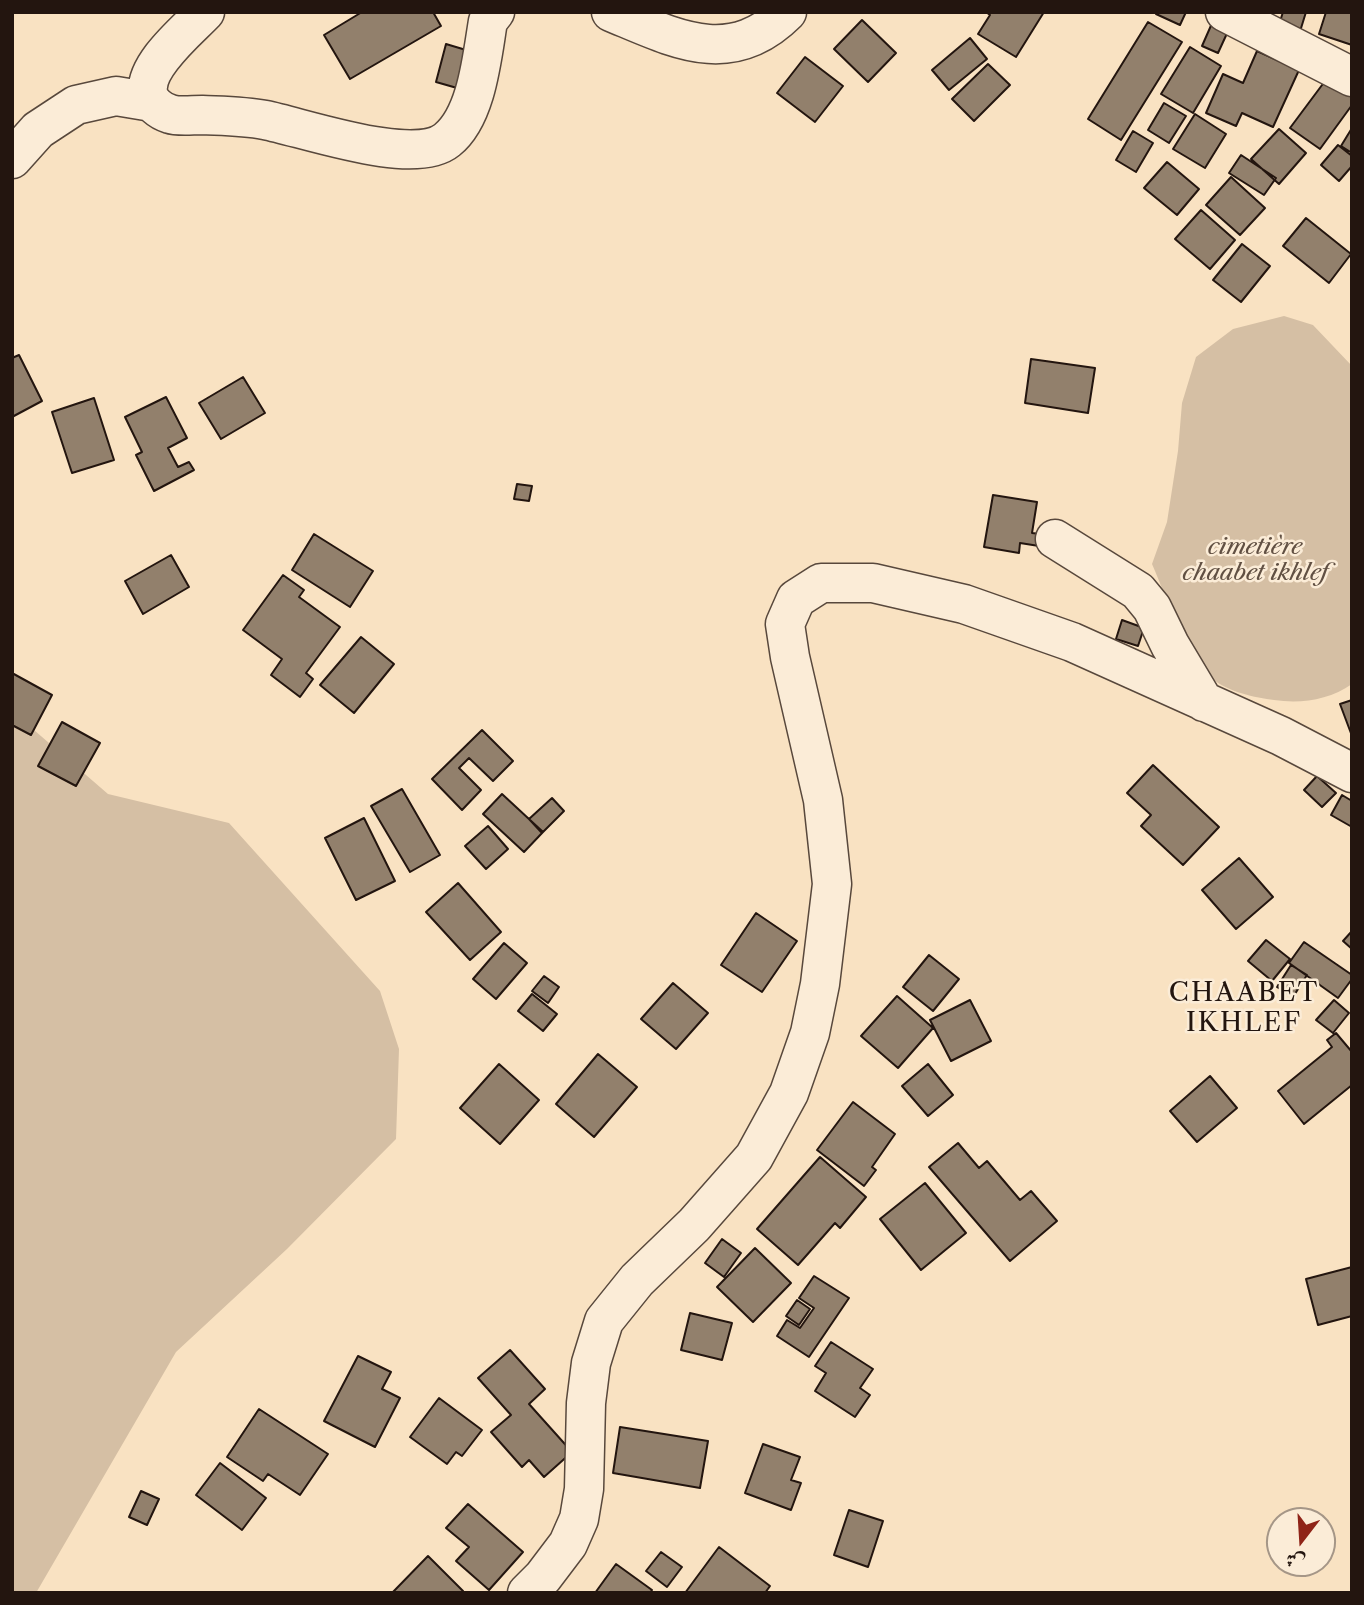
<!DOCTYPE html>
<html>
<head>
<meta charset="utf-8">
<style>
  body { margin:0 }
  #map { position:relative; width:1364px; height:1605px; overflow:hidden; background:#f9e2c2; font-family:"Libre Caslon Text",Amiri,serif }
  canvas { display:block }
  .frame { position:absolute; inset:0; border:14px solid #23150f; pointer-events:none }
  .north { position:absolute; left:1266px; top:1507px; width:70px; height:70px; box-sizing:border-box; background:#fbecd7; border:2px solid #a59687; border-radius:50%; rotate:197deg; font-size:19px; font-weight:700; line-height:28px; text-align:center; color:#23150f }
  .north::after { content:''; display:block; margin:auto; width:24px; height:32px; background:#8f2418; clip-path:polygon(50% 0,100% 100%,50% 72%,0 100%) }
</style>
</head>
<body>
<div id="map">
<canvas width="1364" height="1605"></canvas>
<div class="frame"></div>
<div class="north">ش</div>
</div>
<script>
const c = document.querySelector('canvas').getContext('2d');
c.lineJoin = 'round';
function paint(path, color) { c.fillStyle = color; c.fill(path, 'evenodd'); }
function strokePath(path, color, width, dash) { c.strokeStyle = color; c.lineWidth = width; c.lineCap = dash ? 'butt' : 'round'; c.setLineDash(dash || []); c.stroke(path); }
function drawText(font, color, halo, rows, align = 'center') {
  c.font = font + ' "Libre Caslon Text",serif'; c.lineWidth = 5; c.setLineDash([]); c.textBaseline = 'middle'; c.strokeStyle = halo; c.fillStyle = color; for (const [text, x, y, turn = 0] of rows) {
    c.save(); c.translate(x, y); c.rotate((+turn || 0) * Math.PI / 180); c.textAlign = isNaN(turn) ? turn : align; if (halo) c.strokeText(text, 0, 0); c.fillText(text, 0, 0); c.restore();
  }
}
const green = new Path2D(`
  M1284,316L1313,325L1352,366V684C1329,700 1301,704 1274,700C1256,698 1226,691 1213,679C1181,651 1169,602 1152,564L1167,522L1178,451L1182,403L1196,357L1233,329Z
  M12,711L108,794L229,823L380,991L399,1049L396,1139L287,1249L176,1352L36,1593H12Z`);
const building = new Path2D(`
  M362,12H433L441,26L350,79L324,35Z
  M986,12H1044L1016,57L978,34L990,15Z
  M1157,12H1186L1180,25L1156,14Z
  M1283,12H1306L1298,38L1277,31Z
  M1326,12H1352V45L1319,34Z
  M862,20L896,53L868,82L834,49Z
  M1213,21L1229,29L1218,53L1202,46Z
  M1148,22L1182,42L1121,140L1088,119Z
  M970,38L987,59L949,90L932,70Z
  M446,44L466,50L457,88L436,82Z
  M1190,47L1221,66L1193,113L1161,94Z
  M1257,51L1299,70L1273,127L1242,113L1236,126L1206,113L1223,74L1243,83Z
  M805,57L843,86L815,122L777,93Z
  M988,64L1010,85L974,121L952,99Z
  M1331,73L1352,88V105L1320,149L1290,128Z
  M1164,103L1186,116L1169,143L1148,130Z
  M1195,114L1226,134L1205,168L1173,149Z
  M1352,128V153L1341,146Z
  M1279,129L1306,153L1279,184L1251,159Z
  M1133,131L1153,143L1136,172L1116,160Z
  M1338,145L1352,156V166L1339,181L1321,165Z
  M1241,155L1276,178L1264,195L1229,173Z
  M1167,162L1199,189L1177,215L1144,188Z
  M1231,177L1265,208L1240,235L1206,205Z
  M1201,210L1235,240L1210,269L1175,239Z
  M1306,218L1351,254L1329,283L1283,246Z
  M1242,244L1270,266L1241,302L1213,280Z
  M19,355L42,401L12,417V358Z
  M1031,359L1095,368L1088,413L1025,403Z
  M243,377L265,413L221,439L199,403Z
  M166,397L187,438L168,448L178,467L189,462L194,470L154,491L136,455L142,452L125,417Z
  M94,398L114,460L72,473L52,412Z
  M517,484L532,486L529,501L514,499Z
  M993,495L1037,502L1032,533L1040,534L1039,546L1020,543L1019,553L984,547Z
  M314,534L373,571L350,607L292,570Z
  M171,555L189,587L143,614L125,581Z
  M283,575L304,590L299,597L340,627L306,673L313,679L300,697L271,675L282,659L243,630Z
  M1122,620L1144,628L1138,646L1116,639Z
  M361,637L394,664L354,713L320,685Z
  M12,673L52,695L31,735L12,725Z
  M1352,700V736L1340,704Z
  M62,722L100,743L76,786L38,766Z
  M482,730L513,761L493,781L469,758L459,768L481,790L462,810L432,779Z
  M1153,765L1219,827L1183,865L1141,826L1151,815L1127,793Z
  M1317,776L1336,793L1322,807L1304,790Z
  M402,789L440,855L410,872L371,806Z
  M502,794L543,832L524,852L483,814Z
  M1342,795L1352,801V827L1331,815Z
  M552,798L564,811L542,833L529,819Z
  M364,818L395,881L356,900L325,838Z
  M488,826L508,849L486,869L465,846Z
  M1239,858L1273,897L1236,929L1202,890Z
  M458,883L501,932L470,960L426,912Z
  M756,913L797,941L762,992L721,965Z
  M1352,931V949L1343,941Z
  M1266,940L1290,959L1272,981L1248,961Z
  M1304,942L1352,975V979L1338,998L1289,963Z
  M504,943L527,963L496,999L473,979Z
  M929,955L959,979L933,1011L903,987Z
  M1291,965L1307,975L1293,997L1277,987Z
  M544,976L559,987L548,1003L532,991Z
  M673,983L708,1013L676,1049L641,1019Z
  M532,994L557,1014L543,1031L518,1011Z
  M897,996L933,1028L898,1068L861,1036Z
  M970,1000L991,1041L951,1061L930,1020Z
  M1334,1000L1349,1013L1333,1033L1316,1020Z
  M1336,1033L1352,1052V1085L1304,1124L1278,1091L1332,1047L1327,1040Z
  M598,1054L637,1087L594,1137L556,1104Z
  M499,1064L539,1100L500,1144L460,1108Z
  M928,1064L953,1095L928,1116L902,1086Z
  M1210,1076L1237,1108L1197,1142L1170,1111Z
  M853,1102L895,1134L872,1167L876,1170L864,1186L817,1150Z
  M958,1143L979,1168L987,1161L1020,1200L1031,1191L1057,1221L1010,1261L929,1167Z
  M820,1157L866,1197L840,1228L835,1223L798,1265L757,1229Z
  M925,1183L966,1233L921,1270L880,1219Z
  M722,1239L741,1253L724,1277L705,1263Z
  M755,1248L791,1283L753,1322L717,1287Z
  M1352,1267V1316L1318,1325L1306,1279Z
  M814,1276L849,1298L809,1357L777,1336L787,1320L800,1328L814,1308L799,1298Z
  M797,1300L810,1309L799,1325L786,1316Z
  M690,1313L732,1323L722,1360L681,1350Z
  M831,1342L873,1369L860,1388L870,1395L855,1417L815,1391L826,1373L815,1366Z
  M510,1350L545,1389L529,1404L572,1452L544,1477L529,1460L522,1467L491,1432L511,1415L478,1378Z
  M358,1356L391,1372L382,1389L400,1398L375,1447L324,1421Z
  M439,1398L482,1430L462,1456L456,1452L447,1464L410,1437Z
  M259,1409L328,1454L300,1495L268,1474L263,1481L227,1457Z
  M620,1427L708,1441L700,1488L613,1473Z
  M763,1444L800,1457L791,1480L801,1483L791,1510L745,1493Z
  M220,1463L266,1498L242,1530L196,1495Z
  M141,1491L159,1499L147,1525L129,1517Z
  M468,1504L523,1552L489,1590L456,1561L469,1547L446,1528Z
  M849,1510L883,1521L868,1567L834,1555Z
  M719,1547L770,1586L765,1593H685Z
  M661,1552L682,1567L667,1587L646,1571Z
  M428,1556L463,1591L462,1593H392Z
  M616,1564L652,1590L650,1593H595Z`);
const minor = new Path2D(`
  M205,12C188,30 144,65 148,93C150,103 160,111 170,114C179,117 192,115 202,115C223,116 244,116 265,120C305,128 414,167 447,140C477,116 482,57 488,21L495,12
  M611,12C674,38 730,69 787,12
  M1225,12L1352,77
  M12,159L38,130L76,105L116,96L152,102
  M1055,539L1138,591L1152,608L1170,645L1204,702
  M527,1593L543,1577L568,1544L579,1519L584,1489L586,1403L591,1363L604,1321L637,1280L694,1225L754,1157L789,1093L810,1033L820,984L832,884L823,800L790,657L785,624L796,599L821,583H873L964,604L1072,642L1281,736L1352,773`);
const parkNames = [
  ["cimetière",1255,547],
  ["chaabet ikhlef",1255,573]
];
const quarterNames = [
  ["CHAABET",1244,993],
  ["IKHLEF",1244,1023]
];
paint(green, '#d5bfa4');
paint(building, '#92806c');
strokePath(building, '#23150f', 2);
strokePath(minor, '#58483c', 41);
strokePath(minor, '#fbecd7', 38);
drawText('italic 23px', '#615043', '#fbecd7', parkNames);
c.letterSpacing = '2px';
drawText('26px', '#23150f', '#fbecd7', quarterNames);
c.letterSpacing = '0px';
</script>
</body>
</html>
